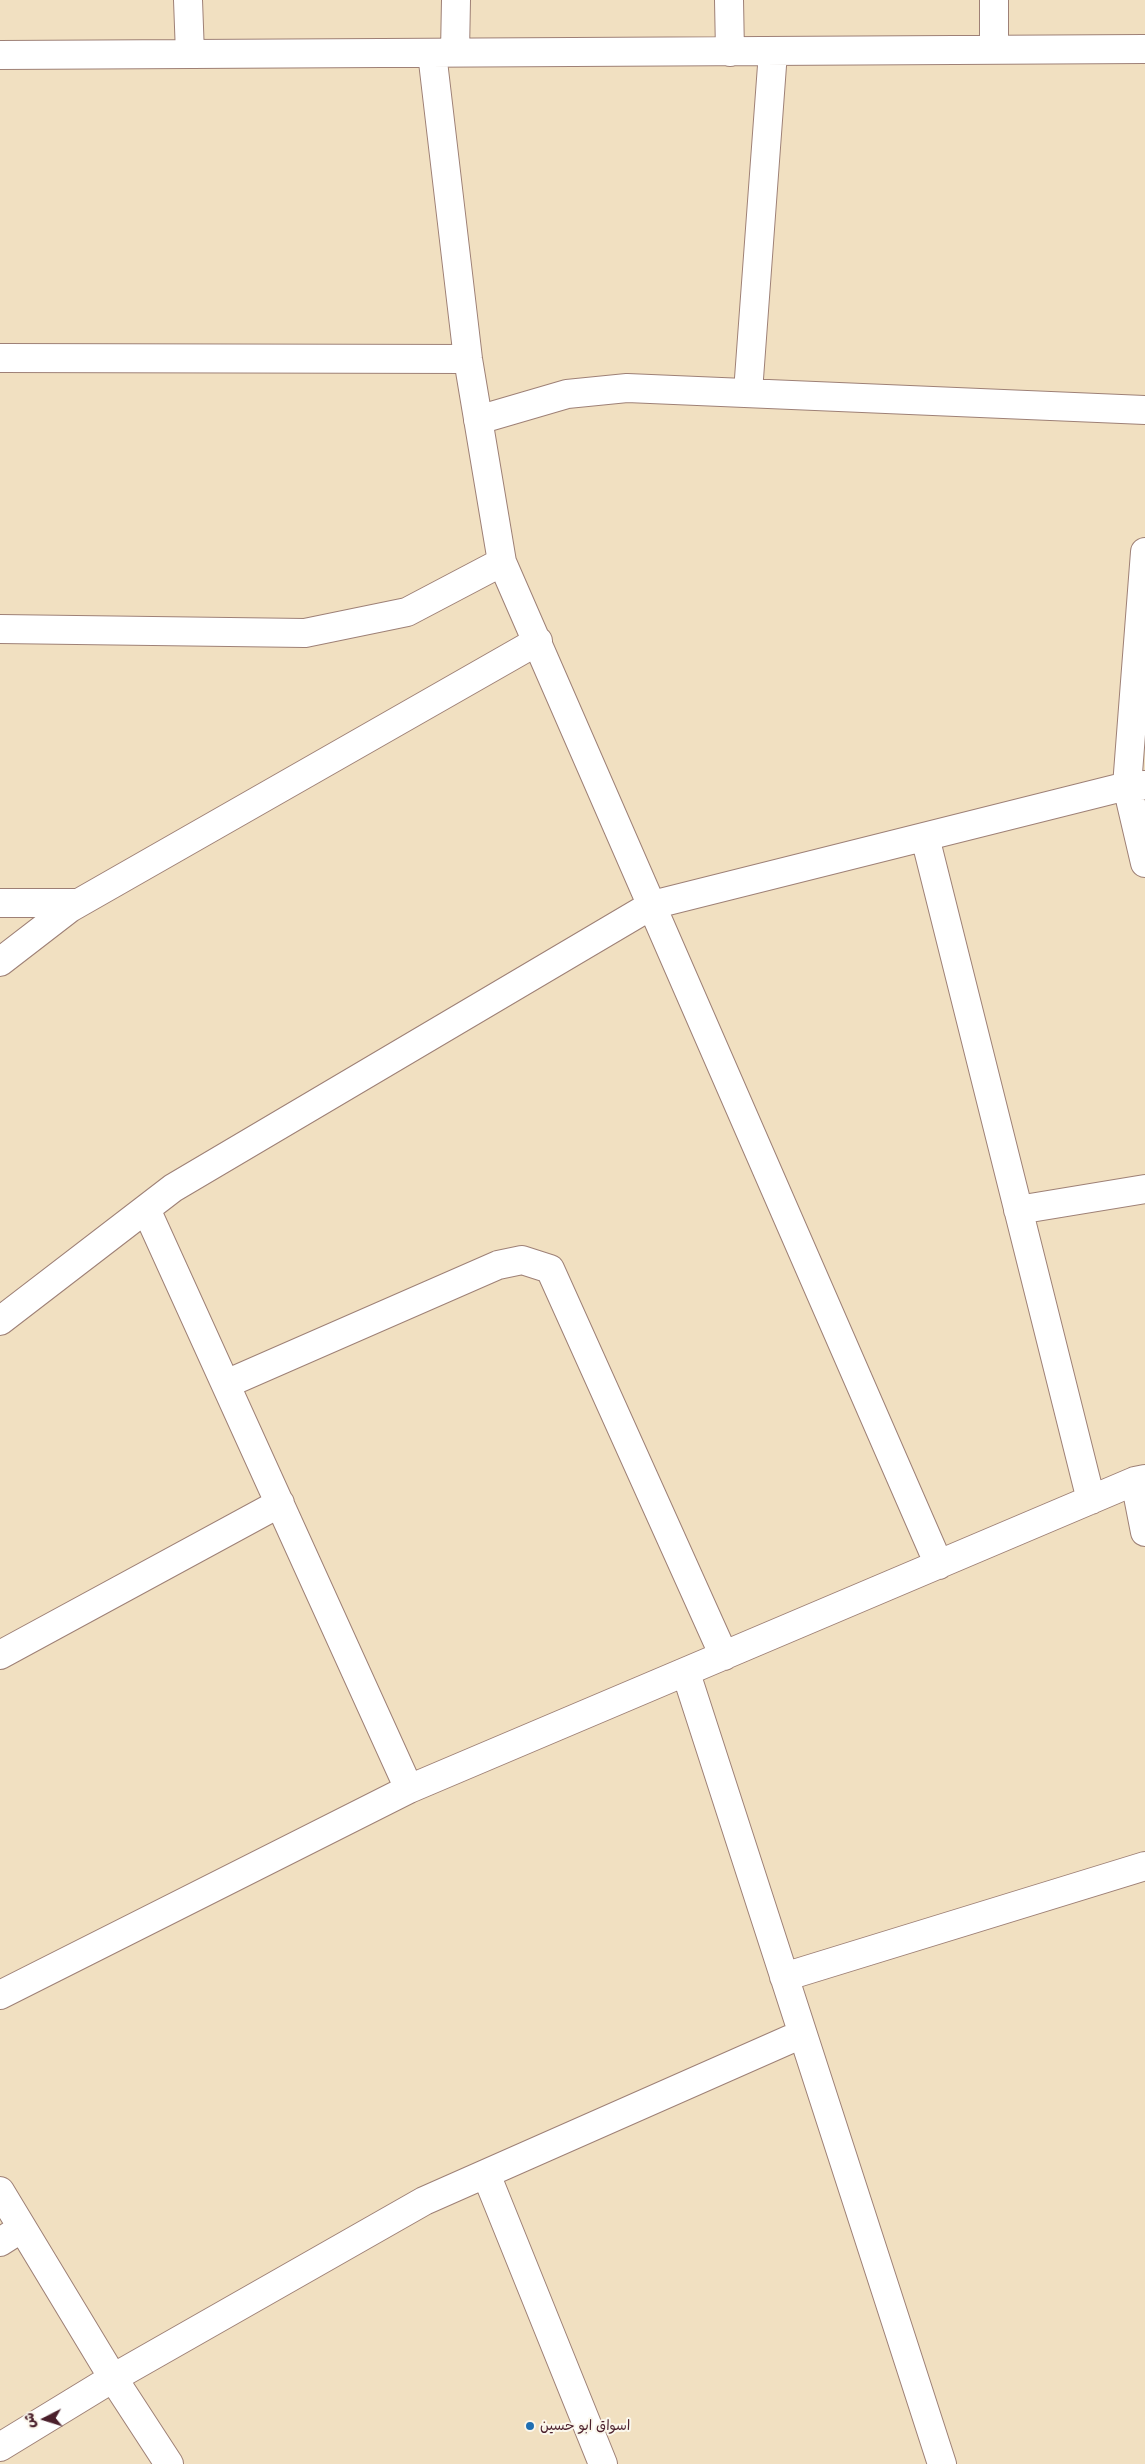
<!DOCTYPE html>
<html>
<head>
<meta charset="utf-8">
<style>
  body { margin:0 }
  #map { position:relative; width:1145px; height:2464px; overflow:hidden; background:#f1e0c1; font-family:"Balsamiq Sans","Playpen Sans Arabic",sans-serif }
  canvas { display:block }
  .north { position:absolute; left:20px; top:2394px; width:50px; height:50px; -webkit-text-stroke:4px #fbf7ec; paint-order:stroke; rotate:265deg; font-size:14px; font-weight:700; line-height:20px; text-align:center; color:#4a1f2b }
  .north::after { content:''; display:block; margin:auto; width:18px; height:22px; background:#4a1f2b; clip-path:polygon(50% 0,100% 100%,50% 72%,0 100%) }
</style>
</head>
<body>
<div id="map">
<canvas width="1145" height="2464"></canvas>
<div class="north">ش</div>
</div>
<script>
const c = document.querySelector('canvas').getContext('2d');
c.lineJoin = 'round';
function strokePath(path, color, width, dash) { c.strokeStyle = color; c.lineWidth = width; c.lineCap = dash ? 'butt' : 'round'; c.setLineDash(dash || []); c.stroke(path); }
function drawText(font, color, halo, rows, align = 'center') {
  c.font = font + ' "Balsamiq Sans","Playpen Sans Arabic",sans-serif'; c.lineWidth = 4; c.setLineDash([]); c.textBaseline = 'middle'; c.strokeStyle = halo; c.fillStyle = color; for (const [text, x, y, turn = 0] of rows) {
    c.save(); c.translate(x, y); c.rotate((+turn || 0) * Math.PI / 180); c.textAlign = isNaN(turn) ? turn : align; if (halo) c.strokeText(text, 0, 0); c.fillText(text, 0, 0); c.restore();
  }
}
const minor = new Path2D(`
  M188,0L190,54
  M729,0L730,52
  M994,0V50
  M455,52L456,0
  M432,53L468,359L502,562L939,1565
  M0,55L1145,49
  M0,358L468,359
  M748,392L773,52
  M478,420L567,394L627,388L1145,410
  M1145,552L1127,786L1145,863
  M0,629L305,633L407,612L502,562
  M925,837L1091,1500
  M0,903H78
  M0,962L70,908L538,641
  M146,1209L409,1789
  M1018,1210L1145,1189
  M0,1321L173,1188L652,905L1127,786L1145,785
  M226,1384L498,1265L522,1260L550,1269L724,1656
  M1135,1481L1145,1532
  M0,1655L280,1503
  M686,1673L942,2464
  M784,1977L1145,1866
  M0,1995L409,1789L1135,1481L1145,1479
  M486,2174L603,2464
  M0,2191L113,2378L169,2464
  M0,2242L22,2228
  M0,2447L113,2378L424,2201L802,2034`);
const markers = [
  [530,2426,5,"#1f6fb2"]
];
const poiNames = [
  ["اسواق ابو حسين",540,2426]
];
strokePath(minor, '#9e8076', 30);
strokePath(minor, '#fff', 28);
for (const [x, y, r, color] of markers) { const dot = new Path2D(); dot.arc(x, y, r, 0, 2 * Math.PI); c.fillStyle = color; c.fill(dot); strokePath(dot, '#fbf7ec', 2); }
drawText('14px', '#4a1f2b', '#fbf7ec', poiNames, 'left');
</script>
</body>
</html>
